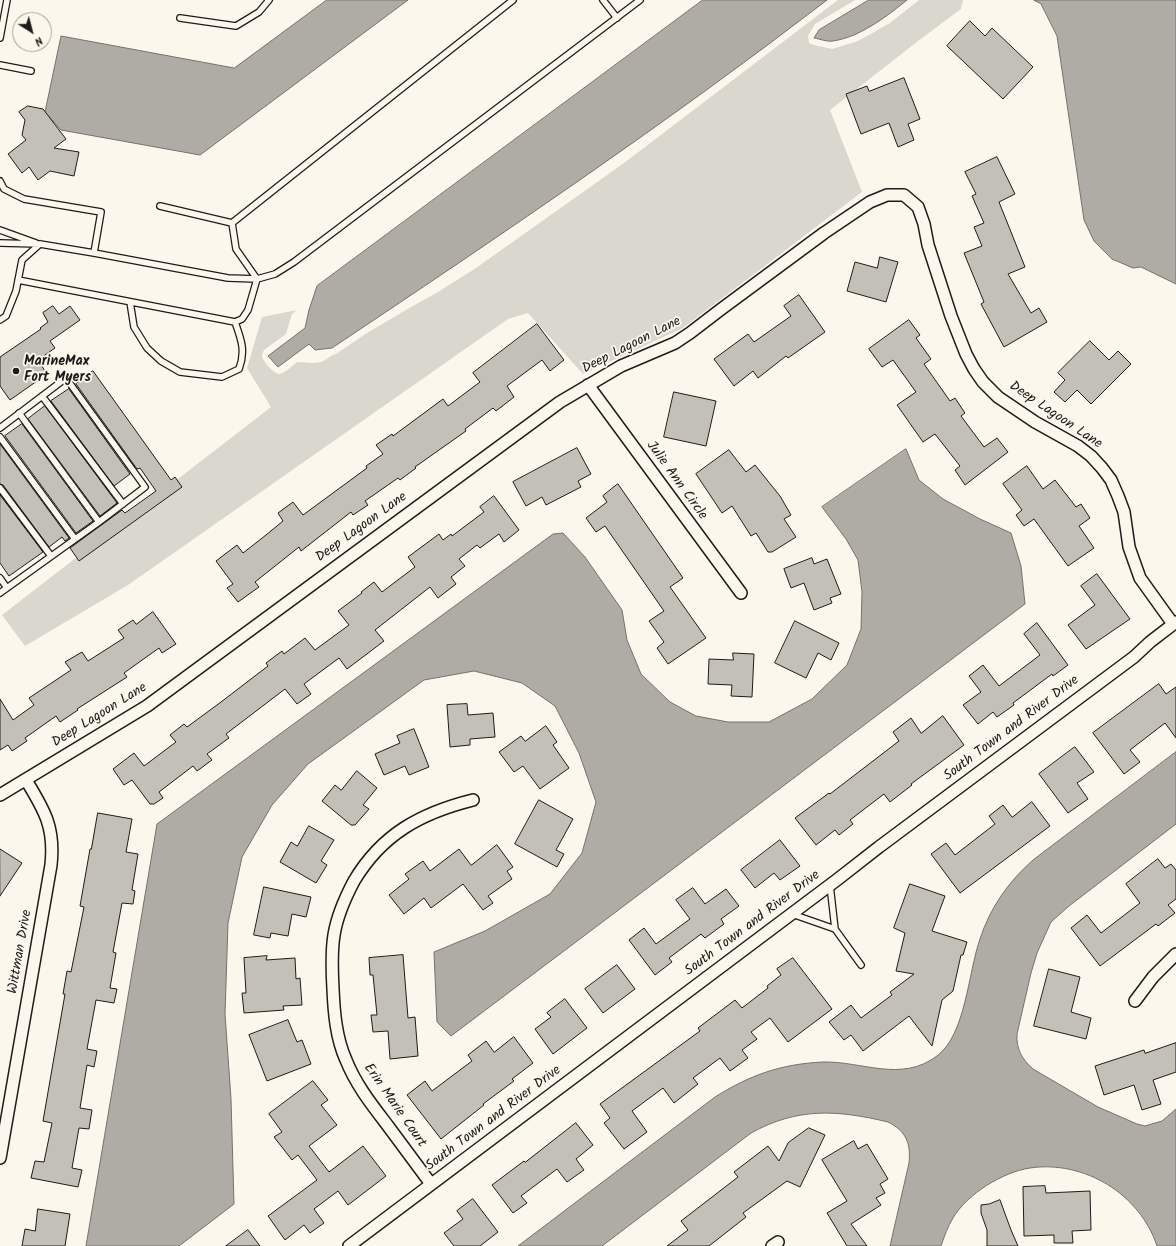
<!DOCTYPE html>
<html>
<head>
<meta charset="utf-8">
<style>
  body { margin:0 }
  #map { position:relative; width:1176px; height:1246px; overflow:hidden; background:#fbf7ec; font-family:Kalam,sans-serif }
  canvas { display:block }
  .north { position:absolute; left:12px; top:12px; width:40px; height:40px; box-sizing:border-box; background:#fbf7ec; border:1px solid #a29f99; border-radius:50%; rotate:144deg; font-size:11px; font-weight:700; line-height:16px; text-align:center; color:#1c1c1c }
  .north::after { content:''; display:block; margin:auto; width:14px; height:18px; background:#1c1c1c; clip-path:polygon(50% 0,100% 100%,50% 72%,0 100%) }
</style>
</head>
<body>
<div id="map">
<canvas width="1176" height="1246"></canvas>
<div class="north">N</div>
</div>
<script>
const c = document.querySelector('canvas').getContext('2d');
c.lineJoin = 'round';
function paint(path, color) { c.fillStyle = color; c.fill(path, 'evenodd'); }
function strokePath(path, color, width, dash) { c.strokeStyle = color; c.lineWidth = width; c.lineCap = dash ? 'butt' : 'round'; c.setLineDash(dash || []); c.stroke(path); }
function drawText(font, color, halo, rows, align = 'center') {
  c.font = font + ' Kalam,sans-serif'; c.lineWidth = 3.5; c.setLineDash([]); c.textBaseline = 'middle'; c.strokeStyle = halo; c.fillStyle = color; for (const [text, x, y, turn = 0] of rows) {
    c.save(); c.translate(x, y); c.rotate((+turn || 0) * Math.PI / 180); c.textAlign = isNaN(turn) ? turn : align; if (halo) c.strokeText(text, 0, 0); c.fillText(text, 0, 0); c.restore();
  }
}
const green = new Path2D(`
  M838,0H855L815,24L808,36L809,43L814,45L832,49L858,41L890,23L919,0H963L961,9L918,41L830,110L862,192L683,328L583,374L528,313L508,319L128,585L25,646L2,615L271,407L247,368L262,317L297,310L292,314L286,334L264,350C263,353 262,353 262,356C262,360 274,374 279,374C284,374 293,365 297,362C305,362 314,364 321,362C327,360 330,355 336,354L367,333L411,307L438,292L476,268L624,163Z`);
const water = new Path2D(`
  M327,0H408L200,155L61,130L45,112L61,36L234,68Z
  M703,0H827C667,123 500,236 332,348L315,350L309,344L278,367L268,356L305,328L309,310L317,286Z
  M869,0H907C886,17 860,37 833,41C827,42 820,39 814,38L819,30Z
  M1034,0H1176V284L1141,267L1133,268L1112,259L1094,241L1084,220L1057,36L1041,4Z
  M906,449L919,480L943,499L980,519L1011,533L1021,566L1025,604L451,1036L437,1022L434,952L485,931L550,894L582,853L596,802L579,753L555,706L522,683L474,671L424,680L308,764L272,805L242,857L228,923L225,1014L231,1099L234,1204L179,1246H86L157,824L553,534L563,533L585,557L622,610L627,640L641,674L670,702L696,716L728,722H769L812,699L847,665L861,629L862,592L858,560L846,539L822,507Z
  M1176,752V824L1069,906L1051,922L1037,953L1031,973L1017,1034C1016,1049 1022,1059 1033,1069L1098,1107L1137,1124L1145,1126L1162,1121L1176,1109V1246H1157C1140,1194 1084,1160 1030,1168C1003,1172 967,1194 953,1218C948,1226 944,1237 941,1246H890L909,1163C911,1143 906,1131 888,1122C838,1110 798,1107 751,1133L602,1246H518L715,1097C750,1075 781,1064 823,1062C862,1061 901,1083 937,1056C966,1034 968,973 980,939C990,908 1008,882 1033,860Z`);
const building = new Path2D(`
  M970,21L985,36L992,28L1033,67L1003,99L947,46Z
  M904,78L920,119L908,124L914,140L898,147L889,123L861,134L846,94L867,86L869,91Z
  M28,106L43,109L66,139L54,148L79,152L74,176L50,171L38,180L29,167L22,173L8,154L26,140L22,135L25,120L19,112Z
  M997,157L1015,194L999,202L1025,267L1008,274L1031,313L1039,308L1047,322L1004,347L981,304L984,302L964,253L982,246L974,227L984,223L972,196L976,194L965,172Z
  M880,257L898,262L886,302L847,291L855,262L877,268Z
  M799,295L825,332L788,358L786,356L758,378L753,371L734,386L714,359L748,334L754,342L791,316L784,306Z
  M53,306L59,314L70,306L80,320L50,341L55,348L38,360L47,374L10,400L0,386V357L41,329L40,328L48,322L43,313Z
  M909,320L920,335L916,338L931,359L924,364L950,401L955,398L965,413L961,416L984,447L997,438L1008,452L965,485L955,470L960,466L935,434L923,442L897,405L916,392L893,360L882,367L869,349Z
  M537,324L564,360L550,371L542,360L507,386L514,397L496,411L493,408L465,429L466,431L415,467L416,468L400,480L398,478L365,501L368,505L353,515L351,512L301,551L299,547L255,582L259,587L238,602L227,588L233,584L216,561L237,545L243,553L266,535L283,521L278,513L293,502L303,515L367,468L366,466L383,454L376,445L392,434L393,436L443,399L448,406L480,382L473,373Z
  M1090,341L1109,360L1118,351L1131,364L1091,404L1077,390L1065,402L1054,392L1065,380L1058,373Z
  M93,371L171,480L175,477L182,487L79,561L70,548L122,510L125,513L156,491L140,468L137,469L76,384Z
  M69,389L130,474L114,486L51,401Z
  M674,392L716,401L706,446L664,437Z
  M45,406L117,503L100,516L28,419Z
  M22,424L93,521L76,533L5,436Z
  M0,444L69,538L65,541L62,537L49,547L3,485L0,484Z
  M577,448L591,474L578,481L581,487L546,505L542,497L526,506L513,482Z
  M729,450L746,472L755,465L780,496L791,515L784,519L796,537L772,552H768L756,533L751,536L732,506L722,513L696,474Z
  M1027,466L1043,489L1055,480L1076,507L1081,504L1090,518L1079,526L1094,548L1068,566L1034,519L1024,526L1016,515L1022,510L1003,484Z
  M618,484L683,578L670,587L706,638L668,664L657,648L664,642L649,621L664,611L605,526L596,532L586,518L607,502L603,496Z
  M0,495L43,552L9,576L0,563Z
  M494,496L519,530L504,542L499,534L480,548L477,545L459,559L465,566L451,577L456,584L438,598L430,587L375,630L384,641L347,669L339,658L304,684L311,694L297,704L285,689L226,734L229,738L207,754L212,760L197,771L193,766L159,792L163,798L154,804H150L132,780L124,785L113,769L134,753L144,766L176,742L170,735L184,724L187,727L221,702L268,666L266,663L282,651L284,654L305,638L315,650L349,625L338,611L362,593L361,592L374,582L382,592L415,567L408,557L439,534L443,540L451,534L452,536L484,512L480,507Z
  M812,558L814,564L827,559L841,594L830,598L832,603L814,610L804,583L791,588L784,569Z
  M1097,574L1130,619L1086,649L1068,625L1095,605L1081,586Z
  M153,612L176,644L162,653L159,648L124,673L127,677L77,709L78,710L60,722L56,716L25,738L27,741L12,751L8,745L0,750V699L13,720L34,705L29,698L71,670L65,662L82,652L88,661L124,638L118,630L133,620L136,624Z
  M795,621L839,643L831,660L818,653L806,678L775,663Z
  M1037,623L1068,665L1053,676L1052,674L1013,703L1014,705L997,717L993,712L978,724L963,705L981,692L969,676L983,665L999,686L1040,655L1024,634Z
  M733,653L754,654L752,697L731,696L732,685L708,684L709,659L733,660Z
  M1159,684L1166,694L1176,687V738L1165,723L1130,750L1140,762L1124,774L1093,733Z
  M467,704L468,715L493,713L495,737L470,739V745L450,747L447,705Z
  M943,716L964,745L911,784L912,785L890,802L884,794L850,820L853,824L839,835L835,830L816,845L795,818L829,793L830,794L899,741L893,732L911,718L921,733Z
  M546,726L557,742L553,745L569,768L540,789L523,766L514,772L499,752L521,736L525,741Z
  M414,729L429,767L409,775L405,766L384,775L375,754L400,743L397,736Z
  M1075,747L1094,772L1077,783L1088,799L1068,813L1039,774Z
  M357,771L377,788L363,805L369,809L355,825H351L322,801L335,785L341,790Z
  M539,800L573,819L556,850L564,854L557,867L515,844Z
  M1032,802L1050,826L960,893L931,854L946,843L955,855L995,824L989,816L1003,805L1012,817Z
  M98,813L132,819L126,852L138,854L132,890L135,891L133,904L122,903L113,952L116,953L110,988L117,989L114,1003L96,1000L87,1049L97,1051L94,1067L87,1065L80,1108L92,1110L89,1129L79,1128L72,1168L82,1170L78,1187L31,1178L35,1161L44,1162L52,1123L43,1121L65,994H63L67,971L71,972L84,907L80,906L90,849H91Z
  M309,826L334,840L321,861L327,865L316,883L280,862L291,842L297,846Z
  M780,840L800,866L780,880L774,873L755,888L741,870Z
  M497,845L513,867L507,871L512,879L488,896L493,903L483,910L463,884L431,908L424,898L404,914L389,895L409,879L405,874L423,861L430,871L459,849L471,865Z
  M0,849L22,863L0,896Z
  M1158,859L1165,868L1171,864L1176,870V899L1168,905L1175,913L1158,926L1156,924L1100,966L1071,928L1087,915L1101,933L1140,903L1126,884Z
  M910,884L945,896L932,931L967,942L963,955H961L953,991L942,1000L932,1046L909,1016L863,1051L851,1035L844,1040L829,1022L851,1005L861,1018L892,995L890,992L914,974L896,971L905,933L894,928Z
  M264,887L311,897L306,917L292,914L288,936L271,933L270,938L254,935Z
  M693,888L705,904L726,889L739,906L721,919L724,924L705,938L701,934L669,958L672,962L655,975L629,940L644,928L656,944L690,919L676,900Z
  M403,955L408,1018L415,1017L418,1056L390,1059L388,1031L373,1032L371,1015H377L373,975H370L369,958Z
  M267,956L266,960L295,958L296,979L300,978L302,1005L283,1006L284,1010L244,1013L242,993H246L244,958Z
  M793,958L832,1009L788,1042L770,1018L751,1032L757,1039L742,1050L748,1058L730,1071L720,1058L693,1078L698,1084L674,1103L663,1088L632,1111L647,1132L624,1149L604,1123L610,1118L600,1104L700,1031L698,1028L735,1000L742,1008L768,988L767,986L781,975L777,969Z
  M617,965L635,989L603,1013L585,989Z
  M1049,969L1080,977L1071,1012L1091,1018L1086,1039L1034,1026Z
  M565,999L587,1028L553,1054L535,1029L551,1017L547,1013Z
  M288,1020L297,1042L302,1040L311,1064L267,1081L249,1035Z
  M514,1037L533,1063L512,1079L514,1081L483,1104L484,1105L441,1139L407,1095L425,1081L432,1091L472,1061L468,1055L486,1041L494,1052Z
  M1176,1043V1072L1153,1080L1161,1104L1142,1110L1134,1085L1104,1095L1095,1066L1144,1050L1145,1053Z
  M313,1081L328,1100L321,1105L337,1125L309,1146L329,1172L363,1146L386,1176L348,1205L338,1191L314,1209L324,1223L310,1233L304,1225L285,1240L268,1216L317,1180L298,1155L292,1160L274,1137L282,1132L269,1114Z
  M576,1123L593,1145L576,1159L584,1170L567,1182L557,1169L521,1196L527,1203L513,1213L492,1185L524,1161L525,1162Z
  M809,1128L825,1135L800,1187L787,1181L743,1213L746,1217L709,1246H667L688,1230L681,1221L738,1177L734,1172L768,1146L779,1161L788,1143Z
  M854,1141L858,1149L867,1144L888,1179L880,1184L885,1193L876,1198L881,1205L851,1224L867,1246H847L827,1213L847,1201L822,1160Z
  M1045,1186L1046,1193L1090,1191L1091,1230L1072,1231L1073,1243H1054V1235L1024,1236L1023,1187Z
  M473,1199L498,1232L480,1246H454L444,1233L463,1219L457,1211Z
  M1000,1200L1011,1230L1018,1246H987V1230L981,1213V1205L989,1204Z
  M38,1209L70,1214L65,1246H22L25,1229L35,1231Z
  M248,1230L260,1246H226Z`);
const service = new Path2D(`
  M603,0L617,18
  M180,18L236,26L259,12L269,0
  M0,38L7,0
  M0,65L31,71
  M0,181L4,189L24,199L101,212L94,253
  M160,206L232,223
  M0,230L36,243
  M0,243L40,244L94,253L228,278L257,279L275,274L294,262L640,0
  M18,280L235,322L242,319L248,310L257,279L236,249L232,223L513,0
  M130,302L134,327L147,348L161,361L180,372L222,377L239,369C246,351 241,339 235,322
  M0,320L6,316L16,291L22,260L40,244
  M42,396L123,504
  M19,413L99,522
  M0,428L66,378L145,487L99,522L0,593
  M0,437L75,539
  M0,488L51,556
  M0,578L7,588
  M830,885L835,929L861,965
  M792,914L835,929`);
const minor = new Path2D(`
  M588,385L741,593
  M0,795L147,706L560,402L621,366L675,343L690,333L720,310L824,233L870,202L887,195H904L918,207L924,224L928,245L951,316L966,354L974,369L983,382L998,397L1035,422L1078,446L1091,456L1102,468L1111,480L1118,496L1124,512L1129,547L1140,578L1173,624
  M1135,1001L1153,977L1176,954
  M0,1158L51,865C55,828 45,811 26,780
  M431,1184C417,1165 402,1145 388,1126C372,1105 356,1085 346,1060C336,1038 334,1012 333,989C332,971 331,953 334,935C337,916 345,898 354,881C382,834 421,813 473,800
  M349,1246L838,879L879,847L1134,657L1150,642L1176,622
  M772,1246L778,1242`);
const markers = [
  [16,371,4,"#1c1c1c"]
];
const streetNames = [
  ["Deep Lagoon Lane",632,346,-27],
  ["Deep Lagoon Lane",1055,416,34],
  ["Julie Ann Circle",676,481,54],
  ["Deep Lagoon Lane",362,528,-36],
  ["Deep Lagoon Lane",100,716,-32],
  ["South Town and River Drive",1012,729,-37],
  ["South Town and River Drive",753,924,-37],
  ["Wittman Drive",21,952,-80],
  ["Erin Marie Court",394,1106,55],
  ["South Town and River Drive",494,1119,-37]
];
const poiNames = [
  ["MarineMax",24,363],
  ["Fort Myers",24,379]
];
paint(green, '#dad7ce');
paint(water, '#afaca5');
strokePath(water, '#74726e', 1);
paint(building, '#c3c0b8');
strokePath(building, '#1c1c1c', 1);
strokePath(service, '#1c1c1c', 8);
strokePath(minor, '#1c1c1c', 14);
strokePath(service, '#fbf7ec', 5.5);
strokePath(minor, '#fbf7ec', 11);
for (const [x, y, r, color] of markers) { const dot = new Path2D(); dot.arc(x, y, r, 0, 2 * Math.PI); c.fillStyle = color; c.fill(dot); strokePath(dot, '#fbf7ec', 1.5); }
drawText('14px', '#1c1c1c', '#fbf7ec', streetNames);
drawText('bold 14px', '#1c1c1c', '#fbf7ec', poiNames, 'left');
</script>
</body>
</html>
